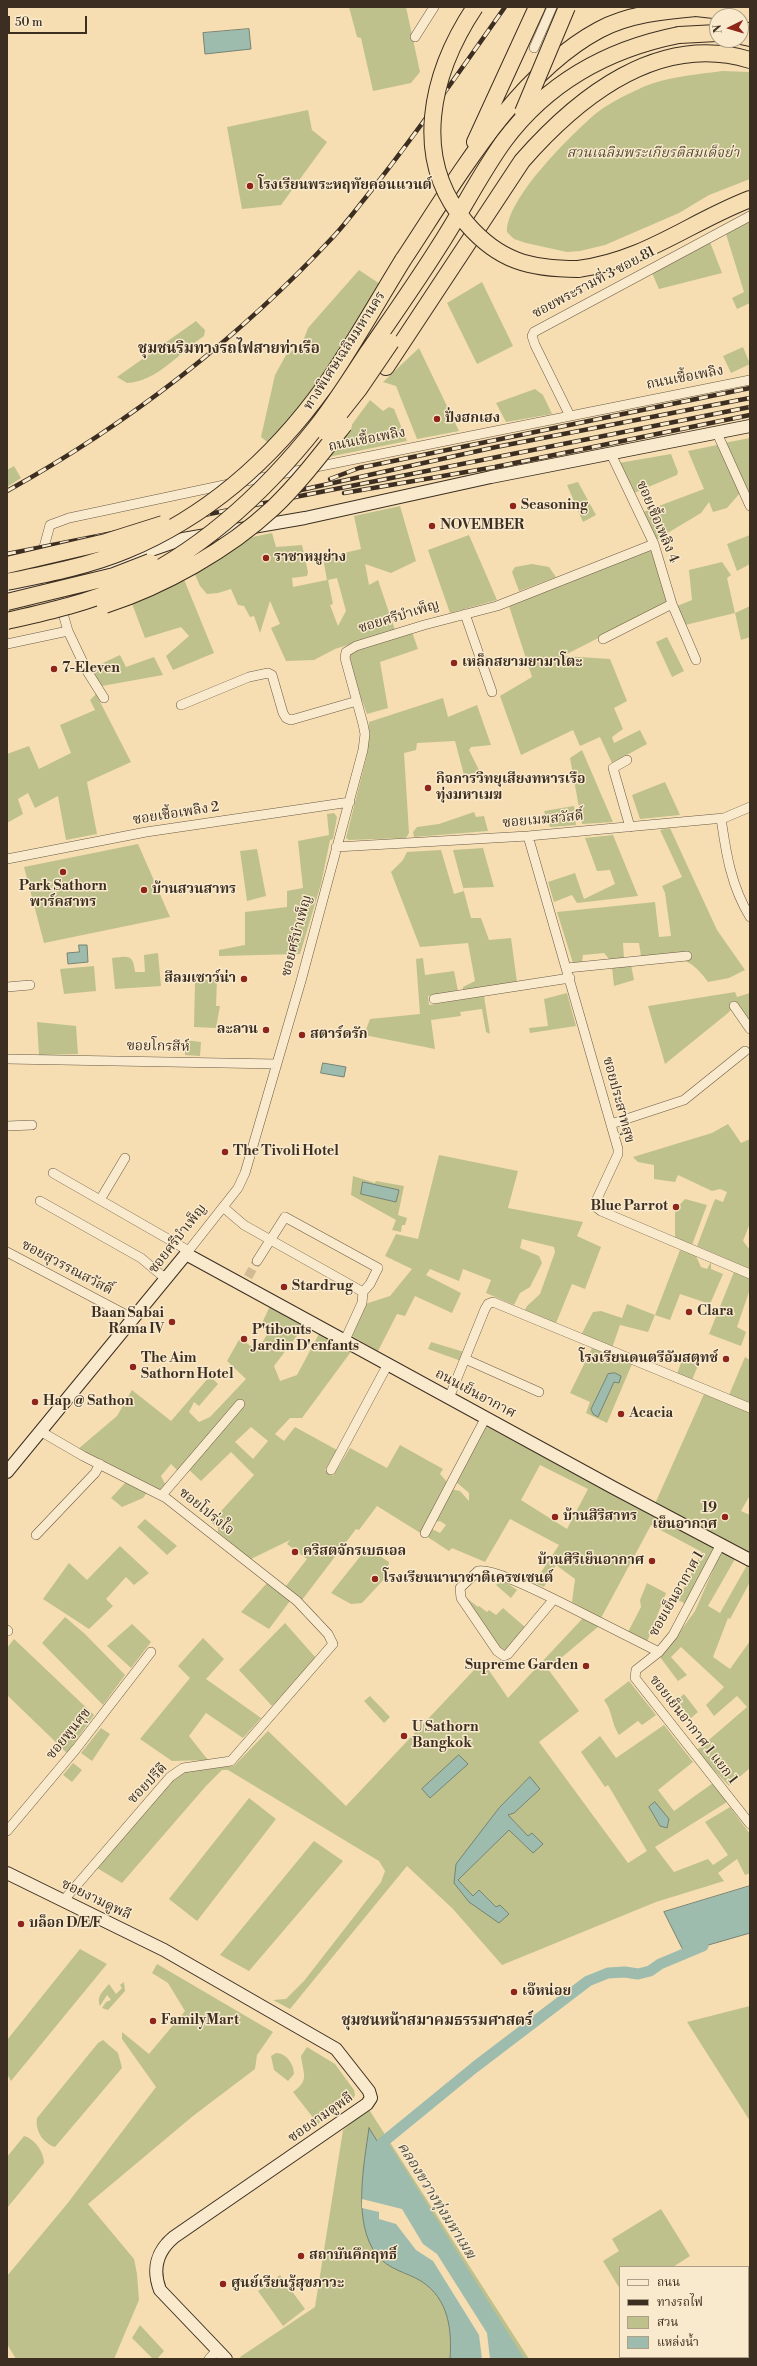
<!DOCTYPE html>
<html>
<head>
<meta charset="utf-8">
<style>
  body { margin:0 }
  #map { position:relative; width:757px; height:2366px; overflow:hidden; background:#f6deb2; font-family:"Libre Bodoni","Noto Serif Thai",serif }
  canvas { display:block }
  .frame { position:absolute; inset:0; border:8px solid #3c2e21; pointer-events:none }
  .legend { position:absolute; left:619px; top:2266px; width:130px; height:92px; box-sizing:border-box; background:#f9eacd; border:1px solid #ad9f88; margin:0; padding:5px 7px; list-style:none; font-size:12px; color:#3c2e21 }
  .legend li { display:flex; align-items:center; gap:8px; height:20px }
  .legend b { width:20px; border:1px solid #ad9f88 }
  .north { position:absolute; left:709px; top:8px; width:40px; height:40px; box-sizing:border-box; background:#f9eacd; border:1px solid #ad9f88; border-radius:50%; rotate:265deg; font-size:11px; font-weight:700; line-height:16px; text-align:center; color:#3c2e21 }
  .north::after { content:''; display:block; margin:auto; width:14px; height:18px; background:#8f2418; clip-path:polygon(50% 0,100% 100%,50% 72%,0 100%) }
  .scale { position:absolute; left:8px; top:16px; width:79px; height:18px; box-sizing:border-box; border:2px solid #3c2e21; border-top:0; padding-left:5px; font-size:12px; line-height:14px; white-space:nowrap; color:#3c2e21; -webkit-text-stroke:3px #f9eacd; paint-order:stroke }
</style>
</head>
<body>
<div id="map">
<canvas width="757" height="2366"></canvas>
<div class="frame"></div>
<ul class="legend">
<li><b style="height:5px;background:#f9eacd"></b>ถนน</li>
<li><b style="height:5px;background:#3c2e21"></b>ทางรถไฟ</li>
<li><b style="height:11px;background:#bec18b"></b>สวน</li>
<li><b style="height:11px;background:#9dbcad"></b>แหล่งน้ำ</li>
</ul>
<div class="north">N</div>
<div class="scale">50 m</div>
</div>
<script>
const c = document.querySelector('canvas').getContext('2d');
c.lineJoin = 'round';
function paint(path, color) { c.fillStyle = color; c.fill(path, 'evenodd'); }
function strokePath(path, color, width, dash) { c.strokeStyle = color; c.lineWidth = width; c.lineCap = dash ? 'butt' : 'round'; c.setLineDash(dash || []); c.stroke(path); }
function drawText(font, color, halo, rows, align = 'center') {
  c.font = font + ' "Libre Bodoni","Noto Serif Thai",serif'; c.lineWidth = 3; c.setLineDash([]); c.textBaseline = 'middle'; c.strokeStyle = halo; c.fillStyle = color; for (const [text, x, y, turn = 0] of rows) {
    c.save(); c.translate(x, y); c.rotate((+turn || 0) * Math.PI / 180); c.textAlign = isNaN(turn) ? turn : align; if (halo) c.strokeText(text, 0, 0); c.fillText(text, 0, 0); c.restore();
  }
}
const green = new Path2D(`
  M349,7H406L420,72L411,83L373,91L361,38L357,37Z
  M722,71L750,72V179L709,195L679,213L605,245L580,251L567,252L526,243L514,239L507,232C506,199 569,137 594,115C606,105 625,95 639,89C663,77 695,75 722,71Z
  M308,110L312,130L327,142L281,205L242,209L227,127Z
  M750,221V303L737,309L732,298L744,292L726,234Z
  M710,242L722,273L659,289L652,273Z
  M359,270L380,284L321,381L271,445L261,437L275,375L286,355L302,344L308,328Z
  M482,282L513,346L477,364L447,303Z
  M196,321L205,330L204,336C181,351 157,382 127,383L117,377Z
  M743,347L750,364L731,373L723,356Z
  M419,348L459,431L417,439L396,386L383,382Z
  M535,389L543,395L552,414L506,422L496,403Z
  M370,400L383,411L389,407L394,409L407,441L328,457Z
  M750,438V499L724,443Z
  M717,445L740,493L727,508L713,512L709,502L701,513L656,540L643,512L704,489L688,451Z
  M671,454L678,472L677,475L634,493L619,463Z
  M14,466L21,478L7,487V470Z
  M578,482L596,515L583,522L567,485Z
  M400,506L416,561L391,573L365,564L369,585L378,580L395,630L335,649L314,660L286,661L271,628L280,624L270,601L260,633L254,616L250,617L244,606L238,605L231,589L218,593L207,594L200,586L193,570L243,539L272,533L276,547L302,545L308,572L307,576L292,578L293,587L327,580L323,558L361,549L354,516ZM337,578L346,611L338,626L330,605L333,604L328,580Z
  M469,535L497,600L450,613L428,550Z
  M750,535V564L737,571L727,544Z
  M652,548L669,600L665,604L563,656L610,659L627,701L614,708L623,729L612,737L614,743L640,730L647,744L612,763L600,737L580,746L573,730L521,755L500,696L532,677L509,606Z
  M722,562L731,575L727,578L735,613L750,606V637L741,640L735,613L685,625L677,606L692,600L689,570Z
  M532,564L549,567L556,577L519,591L512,572L515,567Z
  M183,577L214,653L173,670L166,656L189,636L181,627L145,638L131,601Z
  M412,632L418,649L380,662L388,708L367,714L348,662L349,653Z
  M667,637L684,671L672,677L656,642Z
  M120,655L126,667L154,657L163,675L102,686L90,669Z
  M96,694L131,762L87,782L97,834L66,840L58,796L35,808L28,793L18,799L23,814L7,823V754L29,746L39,769L71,753L60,725L95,710L90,700Z
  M443,698L448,717L477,705L491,745L471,747L469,750L480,772L464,775L455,741L417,743L416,750L404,753L409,833L406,838L349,840L346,838L367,755L369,722Z
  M582,750L613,822L582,824L570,758Z
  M665,782L680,815L640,819L632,795Z
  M574,806L576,825L550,827L544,811Z
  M474,812L476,817L484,816L488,831L414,837L413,832L417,827L439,824Z
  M334,813L337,817L333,839L330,840L321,884L300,954L219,956V950L245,945V912L287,907V891L303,888L298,841L329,835L327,814Z
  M670,828L717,930L745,970L729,978L708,982C687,952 674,959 641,956L639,943H623L624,958L609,959L604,953L583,955L582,962L573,963L557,912L655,902L659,937L671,936L665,893L662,886L682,877L660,830Z
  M613,835L638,896L577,903L572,895L554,902L548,882L575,873L584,899L615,884L610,870L597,871L585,838Z
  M138,844L170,917L44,943L24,867Z
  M483,848L494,887L463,888L471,918H481L489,940L511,938L517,982L463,990V987L475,981L468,943L420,947L391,872L403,860L407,852L441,850L454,894L464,891L453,850Z
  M257,849L266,896L247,901L240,851Z
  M158,953L161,986L115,989L112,958C129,956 133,954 135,972H145L144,955Z
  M423,958L425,975L454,971L458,991L428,996L429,1005L484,996L490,1034L486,1032L482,1009L460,1012L461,1016L431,1020L435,1049L364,1035L370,1019L420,1014L416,959Z
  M631,965L634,980L614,986L612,967Z
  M94,966L96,991L64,994L60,969Z
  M217,979L216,1006H220L216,1028L194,1027L195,983L200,980Z
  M735,992L737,997L750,993V1023L736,1004L728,1013L665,1064L648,1006Z
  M567,993L576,1026L530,1033L529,1028L548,1026L544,999Z
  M37,1022L76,1026L78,1054L39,1055Z
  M185,1040L201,1042L200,1056L185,1055Z
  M728,1124L741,1143L750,1139V1223L743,1241L750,1250V1269L697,1246L715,1199L723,1202L727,1192L720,1189L712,1191L678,1175L675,1182L654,1179V1165L638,1162L633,1157L712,1133Z
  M439,1155L518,1171L508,1208L583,1222L577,1236L601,1247L585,1289L572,1284L556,1323L525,1310L527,1306L540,1294L555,1252L554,1247L522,1239L520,1248L539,1256L542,1263L530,1287L520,1293L514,1305L486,1293L491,1280L463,1269L459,1281L430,1269L426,1275L461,1293L452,1313L415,1296L405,1316L397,1314L378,1351L352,1336L365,1304L390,1296L412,1269L385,1256L396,1234L418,1239Z
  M353,1176L375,1183L376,1181L404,1186L398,1215L407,1218L405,1225H402L401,1232L392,1230L396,1220L351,1195Z
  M685,1199L707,1205L692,1245L675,1238V1210Z
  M680,1250L696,1256L701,1267L707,1269L711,1262V1269L723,1274L710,1304L680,1294L670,1320L655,1315L648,1332L620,1325L612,1348L581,1335L593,1312L601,1311L622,1318L627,1304L655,1315Z
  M734,1272L750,1278V1289L737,1327L746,1332L741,1346L709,1334Z
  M270,1306L306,1324L274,1366L280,1381L297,1375L320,1332L353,1349L302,1418H290L275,1434L284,1441L295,1427L337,1450L325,1470L333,1476L350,1448L387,1468L400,1445L443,1469L440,1474L448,1483L422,1534L377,1506L359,1530L356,1529L302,1600L286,1586L307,1559L287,1544L290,1540L251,1559L218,1532V1528L211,1522L254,1475L231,1452L201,1481L188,1469L177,1470L171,1464L161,1476L165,1484L159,1491L77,1450L117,1416L132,1390L171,1421L210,1376L218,1384L199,1406L194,1402L189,1412L199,1422L210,1417L246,1379L227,1361L240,1338L257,1351L268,1333L263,1321ZM251,1427L268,1441L253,1459L235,1442Z
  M431,1342L464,1352L461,1361L428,1349Z
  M592,1348L632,1364L607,1423L586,1413L590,1402L570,1393ZM608,1374L614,1381L593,1414L591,1409Z
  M683,1357L699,1363L692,1380L677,1374Z
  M745,1357L750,1360V1403L729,1395Z
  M704,1394L750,1412V1495L741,1511L750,1515V1553L654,1506Z
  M485,1426L544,1457L546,1455L715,1548L686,1604L678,1600L702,1552L651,1525L601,1618L572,1602L575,1579L556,1565L544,1587L534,1583L559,1545L510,1519L485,1562L452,1548L449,1551L426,1536L430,1528L440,1533L446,1525L440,1521L434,1522L451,1489L460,1491L469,1501V1493L455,1481ZM540,1465L588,1489L567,1529L521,1500Z
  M126,1482L148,1491L143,1498L122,1507L111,1498Z
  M145,1519L177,1546L167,1555L137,1527Z
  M120,1546L149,1573L134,1585L126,1577L106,1599L113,1606L89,1629L43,1599L69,1563L87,1580Z
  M367,1548L389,1562L387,1576L362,1603L351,1604L331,1593Z
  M721,1552L735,1559L708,1606L720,1613L747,1565L750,1567V1582L730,1619L728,1618L713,1657L730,1669L750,1641V1768L729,1786L696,1751L747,1707L737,1696L714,1716L706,1705L724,1687L681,1647L671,1657L687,1675L678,1681L660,1657L666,1651L695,1611Z
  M499,1582L507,1583L517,1590L511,1598L496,1585Z
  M267,1583L290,1601L269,1629L241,1612Z
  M647,1583L666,1593L647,1642L628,1632L641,1607L640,1600Z
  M464,1596L478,1607L479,1606L487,1612L489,1610L496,1615L503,1608L525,1627L506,1651L500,1650Z
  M65,1617L85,1634L125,1675L103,1705L42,1643Z
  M583,1618L599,1626L548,1669L579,1711L539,1742L628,1863L647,1851L608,1785L605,1787L581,1752L600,1736L616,1758L664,1725L693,1762L658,1790L674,1811L713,1783L727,1802L655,1847L674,1872L708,1859L713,1865L728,1855L705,1822L730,1807L750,1834V1873L745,1875L737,1859L718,1873L724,1881L656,1902L502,1965L453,1909L407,1866L290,2009L273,2000L286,1999L304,1981L381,1882L385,1871L379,1861L228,1770H222L206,1786L122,1883L97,1868L173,1779L187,1770L234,1766L268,1731L346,1806L475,1669L486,1666L508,1698Z
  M285,1623L316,1658L272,1706L239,1670Z
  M132,1624L151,1642L131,1668L107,1646Z
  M203,1638L224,1659L206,1679L261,1718L243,1738L206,1713L189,1736L208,1760L172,1761L140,1739L190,1678L178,1666Z
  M14,1639L94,1715L67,1753L7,1695V1648Z
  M629,1681L656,1715L642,1725L638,1721L619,1735C611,1723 613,1712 604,1700Z
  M684,1694L698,1712L691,1718L676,1701Z
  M370,1696L390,1717L384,1723L364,1701Z
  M101,1728L110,1734L92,1761L81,1753Z
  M73,1763L82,1770L72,1782L63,1775Z
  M249,1798L276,1819L197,1921L169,1899Z
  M314,1841L343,1861L249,1971L220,1955Z
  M80,1949L107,1964L11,2081L7,2074V2040Z
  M157,1964L273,2032L257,2055L255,2069L193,2116L88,2204L134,2259L137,2274L139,2300L114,2359H16L7,2344V2276L67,2204L156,2087L122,2039V2032L149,2054L185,2011L168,1983L152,1973Z
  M124,1982L125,1991L108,2010L102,2008L106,2002L111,2000L107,1995L100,2006C96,1997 103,1991 109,1984L116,1994L122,1988L120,1985Z
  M750,2006V2121L687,2022Z
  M103,2040L118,2053L122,2068L55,2147C43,2143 35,2131 37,2118L98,2043Z
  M307,2047L335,2064L354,2090L355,2095L353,2099L318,2124L293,2092C310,2080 303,2074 301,2056Z
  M276,2053C286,2053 294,2064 294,2074L288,2081L274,2070L271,2056Z
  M368,2108L529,2359H242L240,2357L315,2307L343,2130Z
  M24,2136C35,2139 44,2152 44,2163L7,2208V2157Z
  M661,2209L690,2256L673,2267H620V2289L603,2261L619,2251L612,2239Z
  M280,2275L305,2309L283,2326L258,2291Z
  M140,2325L164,2351L157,2359H153L132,2338Z`);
const water = new Path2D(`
  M249,29L251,49L205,54L203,33Z
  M79,945H87L88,962L68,964L67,953L79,952Z
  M323,1063L346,1067L344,1077L321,1073Z
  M363,1182L399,1190L396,1202L361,1194Z
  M615,1373L621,1376L619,1383L614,1382L598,1417L593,1414L591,1409L608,1374Z
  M459,1755L468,1764L430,1798L422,1789Z
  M530,1777L540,1789L514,1813L508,1815L528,1836L532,1833L543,1844L533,1853L509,1830L458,1880L473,1896L479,1890L496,1907L500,1905L509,1914L499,1923L469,1902L454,1883L456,1864L499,1808Z
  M655,1802L669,1819L667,1828L660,1826L649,1807Z
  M750,1886V1933L684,1952L664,1912Z
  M369,2128L513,2359H450C452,2330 449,2299 421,2281C406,2272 389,2270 377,2255C352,2224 364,2164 369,2128Z`);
const pier = new Path2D(`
  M362,2199L402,2209L423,2244L437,2254L487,2333L490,2359H482L479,2335L433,2261L416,2250L396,2224L379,2219V2212L362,2208Z`);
const canal = new Path2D(`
  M518,2359L382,2143L475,2067L588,1981L608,1973L625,1972L638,1974L650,1971L660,1964L703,1946`);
const streetTunnel = new Path2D(`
  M248,1277L257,1261`);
const street = new Path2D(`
  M415,37L434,7
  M534,48L552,7
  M570,416L535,345L532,336L534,332L750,216
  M717,433L750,506
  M611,454L654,544L672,604L696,660
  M241,482L750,380
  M465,614L492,692
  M68,631L87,671L104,698
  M603,639L672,604
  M7,644L68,631L44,547L50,525L69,518L229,484
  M181,705L249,677L268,673L272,675L283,713L286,718L291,720L357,701
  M627,760L613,768L630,827
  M721,818C726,853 731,886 750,917
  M528,836L618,1149V1154L596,1201V1207L601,1211L750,1274
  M336,847L528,836L724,818L750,807
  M7,859L146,832L350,802
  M567,968L687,956
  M7,987L30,985
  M434,999L570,978
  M734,1006L750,1029
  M7,1059L277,1064
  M611,1124L684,1100L745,1051
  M7,1126L32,1125
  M53,1173L189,1251
  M100,1200L125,1158
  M40,1201L141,1258L166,1279
  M223,1207L244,1225L363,1292L362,1303L345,1340
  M7,1252L134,1319
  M186,1254L238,1188L245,1173L301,981L363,750L365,734L363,724L345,658L346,652L356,646L424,625L497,606L654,544
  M257,1261L285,1217L378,1268L370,1284L363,1292
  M465,1359L539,1392
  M449,1398L485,1309L488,1304L493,1302L750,1408
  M40,1431L83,1456L166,1498L297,1601L328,1634L333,1644L231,1761L183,1768L170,1777L63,1901
  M331,1470L388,1364
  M162,1495L240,1404
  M425,1533L486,1417
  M36,1535L95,1473L100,1464
  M721,1544L673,1635L659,1652L636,1670L635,1678L750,1824
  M554,1599L508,1654L504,1656L497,1651L461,1598L460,1588L478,1571C495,1568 545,1595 562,1603L659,1652
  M7,1630L8,1631
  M7,1831L76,1749L151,1652
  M209,2359L217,2350`);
const secondary = new Path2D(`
  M7,593L54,583L183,539L305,518L491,477L750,426
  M7,1472L186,1254L614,1488L750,1560
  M7,1873L164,1950L336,2049L369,2091L371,2098L367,2104L174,2237C157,2251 152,2269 160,2290L226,2359`);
const highway = new Path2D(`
  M679,35L717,33
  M741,36L750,38
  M475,142L537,7
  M403,260C455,182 515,75 599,30C628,14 664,11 696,8
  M578,269C646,260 688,223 750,199
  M386,367L522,161C578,97 659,32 750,60`);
const rail = new Path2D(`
  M330,479L359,468L750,388
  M7,491C128,424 239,338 334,236C348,221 361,203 374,187C420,129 462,68 505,7
  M344,493L495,467L750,415
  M289,494L301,490L496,447L750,398
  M7,554L750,407`);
const highwayBridge = new Path2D(`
  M475,7C431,73 410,159 467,224C499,261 530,269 578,269
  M696,8L750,14
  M523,112L567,7
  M325,432L359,389L391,342
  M7,565L106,542L163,524
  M7,582C47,574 89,566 127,550C208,516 274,457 325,386C353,346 377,302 403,260
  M7,602L114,576L150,562
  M105,605C163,586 228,550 273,508C299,483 322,453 344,425
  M7,621C46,612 87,603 123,587C200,552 266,491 318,425C336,402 352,376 368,352C392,317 416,283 438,248C461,213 480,174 504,141C548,82 608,49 679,35`);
const markers = [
  [250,186,4,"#8f2418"],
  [437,419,4,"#8f2418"],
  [513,506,4,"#8f2418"],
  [432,526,4,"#8f2418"],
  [266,558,4,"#8f2418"],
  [454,663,4,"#8f2418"],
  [54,669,4,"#8f2418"],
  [428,788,4,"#8f2418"],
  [63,872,4,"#8f2418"],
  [144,890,4,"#8f2418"],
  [244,979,4,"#8f2418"],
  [266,1030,4,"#8f2418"],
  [302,1035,4,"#8f2418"],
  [225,1152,4,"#8f2418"],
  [676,1207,4,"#8f2418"],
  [284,1287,4,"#8f2418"],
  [689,1312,4,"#8f2418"],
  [172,1322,4,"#8f2418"],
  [244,1339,4,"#8f2418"],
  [726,1359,4,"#8f2418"],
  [133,1367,4,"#8f2418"],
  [35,1402,4,"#8f2418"],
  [621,1414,4,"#8f2418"],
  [555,1517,4,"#8f2418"],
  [725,1517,4,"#8f2418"],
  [295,1552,4,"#8f2418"],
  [652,1561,4,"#8f2418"],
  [375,1579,4,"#8f2418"],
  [586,1666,4,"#8f2418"],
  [404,1736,4,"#8f2418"],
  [21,1924,4,"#8f2418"],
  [514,1992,4,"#8f2418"],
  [153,2021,4,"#8f2418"],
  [301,2256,4,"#8f2418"],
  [223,2284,4,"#8f2418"]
];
const parkNames = [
  ["สวนเฉลิมพระเกียรติสมเด็จย่า",653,154]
];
const poiNames = [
  ["โรงเรียนพระหฤทัยคอนแวนต์",258,186],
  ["ปั่งฮกเฮง",445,419],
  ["Seasoning",521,506],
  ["NOVEMBER",440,526],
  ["ราชาหมูย่าง",274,558],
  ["เหล็กสยามยามาโตะ",462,663],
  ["7-Eleven",62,669],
  ["กิจการวิทยุเสียงทหารเรือ",436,780],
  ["ทุ่งมหาเมฆ",436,796],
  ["Park Sathorn",63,887,"center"],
  ["พาร์คสาทร",63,903,"center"],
  ["บ้านสวนสาทร",152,890],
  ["สีลมเซาว์น่า",236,979,"right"],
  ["ละลาน",258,1030,"right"],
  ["สตาร์ดรัก",310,1035],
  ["The Tivoli Hotel",233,1152],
  ["Blue Parrot",668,1207,"right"],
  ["Stardrug",292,1287],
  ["Clara",697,1312],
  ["Baan Sabai",164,1314,"right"],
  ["Rama IV",164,1330,"right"],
  ["P'tibouts",252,1331],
  ["Jardin D'enfants",252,1347],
  ["The Aim",141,1359],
  ["Sathorn Hotel",141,1375],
  ["โรงเรียนดนตรีอัมสตุทช์",718,1359,"right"],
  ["Hap @ Sathon",43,1402],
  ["Acacia",629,1414],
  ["19",717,1509,"right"],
  ["เย็นอากาศ",717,1525,"right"],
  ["บ้านสิริสาทร",563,1517],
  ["คริสตจักรเบธเอล",303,1552],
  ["บ้านศิริเย็นอากาศ",644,1561,"right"],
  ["โรงเรียนนานาชาติเครซเซนต์",383,1579],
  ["Supreme Garden",578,1666,"right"],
  ["U Sathorn",412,1728],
  ["Bangkok",412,1744],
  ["บล็อก D/E/F",29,1924],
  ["เจ๊หน่อย",522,1992],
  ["FamilyMart",161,2021],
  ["สถาบันคึกฤทธิ์",309,2256],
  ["ศูนย์เรียนรู้สุขภาวะ",231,2284]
];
const streetNames = [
  ["ซอยพระรามที่ 3 ซอย 81",594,283,-28],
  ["ทางพิเศษเฉลิมมหานคร",345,351,-57],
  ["ถนนเชื้อเพลิง",685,378,-11],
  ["ถนนเชื้อเพลิง",367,440,-11],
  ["ซอยเชื้อเพลิง 4",657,522,67],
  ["ซอยศรีบำเพ็ญ",399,617,-17],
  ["ซอยเชื้อเพลิง 2",176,814,-9],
  ["ซอยเมฆสวัสดิ์",543,820,-5],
  ["ซอยศรีบำเพ็ญ",297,936,-75],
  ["ฃอยโกรสีห์",158,1047,1],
  ["ซอยประสาทสุข",618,1100,75],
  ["ซอยศรีบำเพ็ญ",178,1239,-52],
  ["ซอยสุวรรณสวัสดิ์",67,1268,28],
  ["ถนนเย็นอากาศ",475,1394,28],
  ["ซอยโปร่งใจ",206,1512,39],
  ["ซอยเย็นอากาศ 1",677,1594,-60],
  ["ซอยเย็นอากาศ 1 แยก 1",693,1730,52],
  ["ซอยพูนศุข",69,1734,-51],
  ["ซอยปรีดี",148,1784,-46],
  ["ซอยงามดูพลี",96,1900,26],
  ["ซอยงามดูพลี",321,2118,-35]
];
const neighbourhoodNames = [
  ["ชุมชนริมทางรถไฟสายท่าเรือ",229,349],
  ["ชุมชนหน้าสมาคมธรรมศาสตร์",437,2021]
];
const waterNames = [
  ["คลองขวางทุ่งมหาเมฆ",436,2201,58]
];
paint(green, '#bec18b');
paint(water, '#9dbcad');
strokePath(water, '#768375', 1);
paint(pier, '#f6deb2');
strokePath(canal, '#9dbcad', 11);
strokePath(streetTunnel, '#d1bb95', 9, [9, 4.5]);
strokePath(street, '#6a5a45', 10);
strokePath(secondary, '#3c2e21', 14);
strokePath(highway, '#3c2e21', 18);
strokePath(street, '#f9eacd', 9);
strokePath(secondary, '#f9eacd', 12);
strokePath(highway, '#f6deb2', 16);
strokePath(rail, '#3c2e21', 4.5);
strokePath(rail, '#f9eacd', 3, [9]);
strokePath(highwayBridge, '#3c2e21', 18, []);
strokePath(highwayBridge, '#f6deb2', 16);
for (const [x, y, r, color] of markers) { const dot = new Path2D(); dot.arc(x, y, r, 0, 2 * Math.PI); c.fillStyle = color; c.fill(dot); strokePath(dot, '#f9eacd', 1.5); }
drawText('italic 14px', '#564b36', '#f9eacd', parkNames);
drawText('bold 14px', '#3c2e21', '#f9eacd', poiNames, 'left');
drawText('14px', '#3c2e21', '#f9eacd', streetNames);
drawText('bold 15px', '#3c2e21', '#f9eacd', neighbourhoodNames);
drawText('italic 15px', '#545244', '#f9eacd', waterNames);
</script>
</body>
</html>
